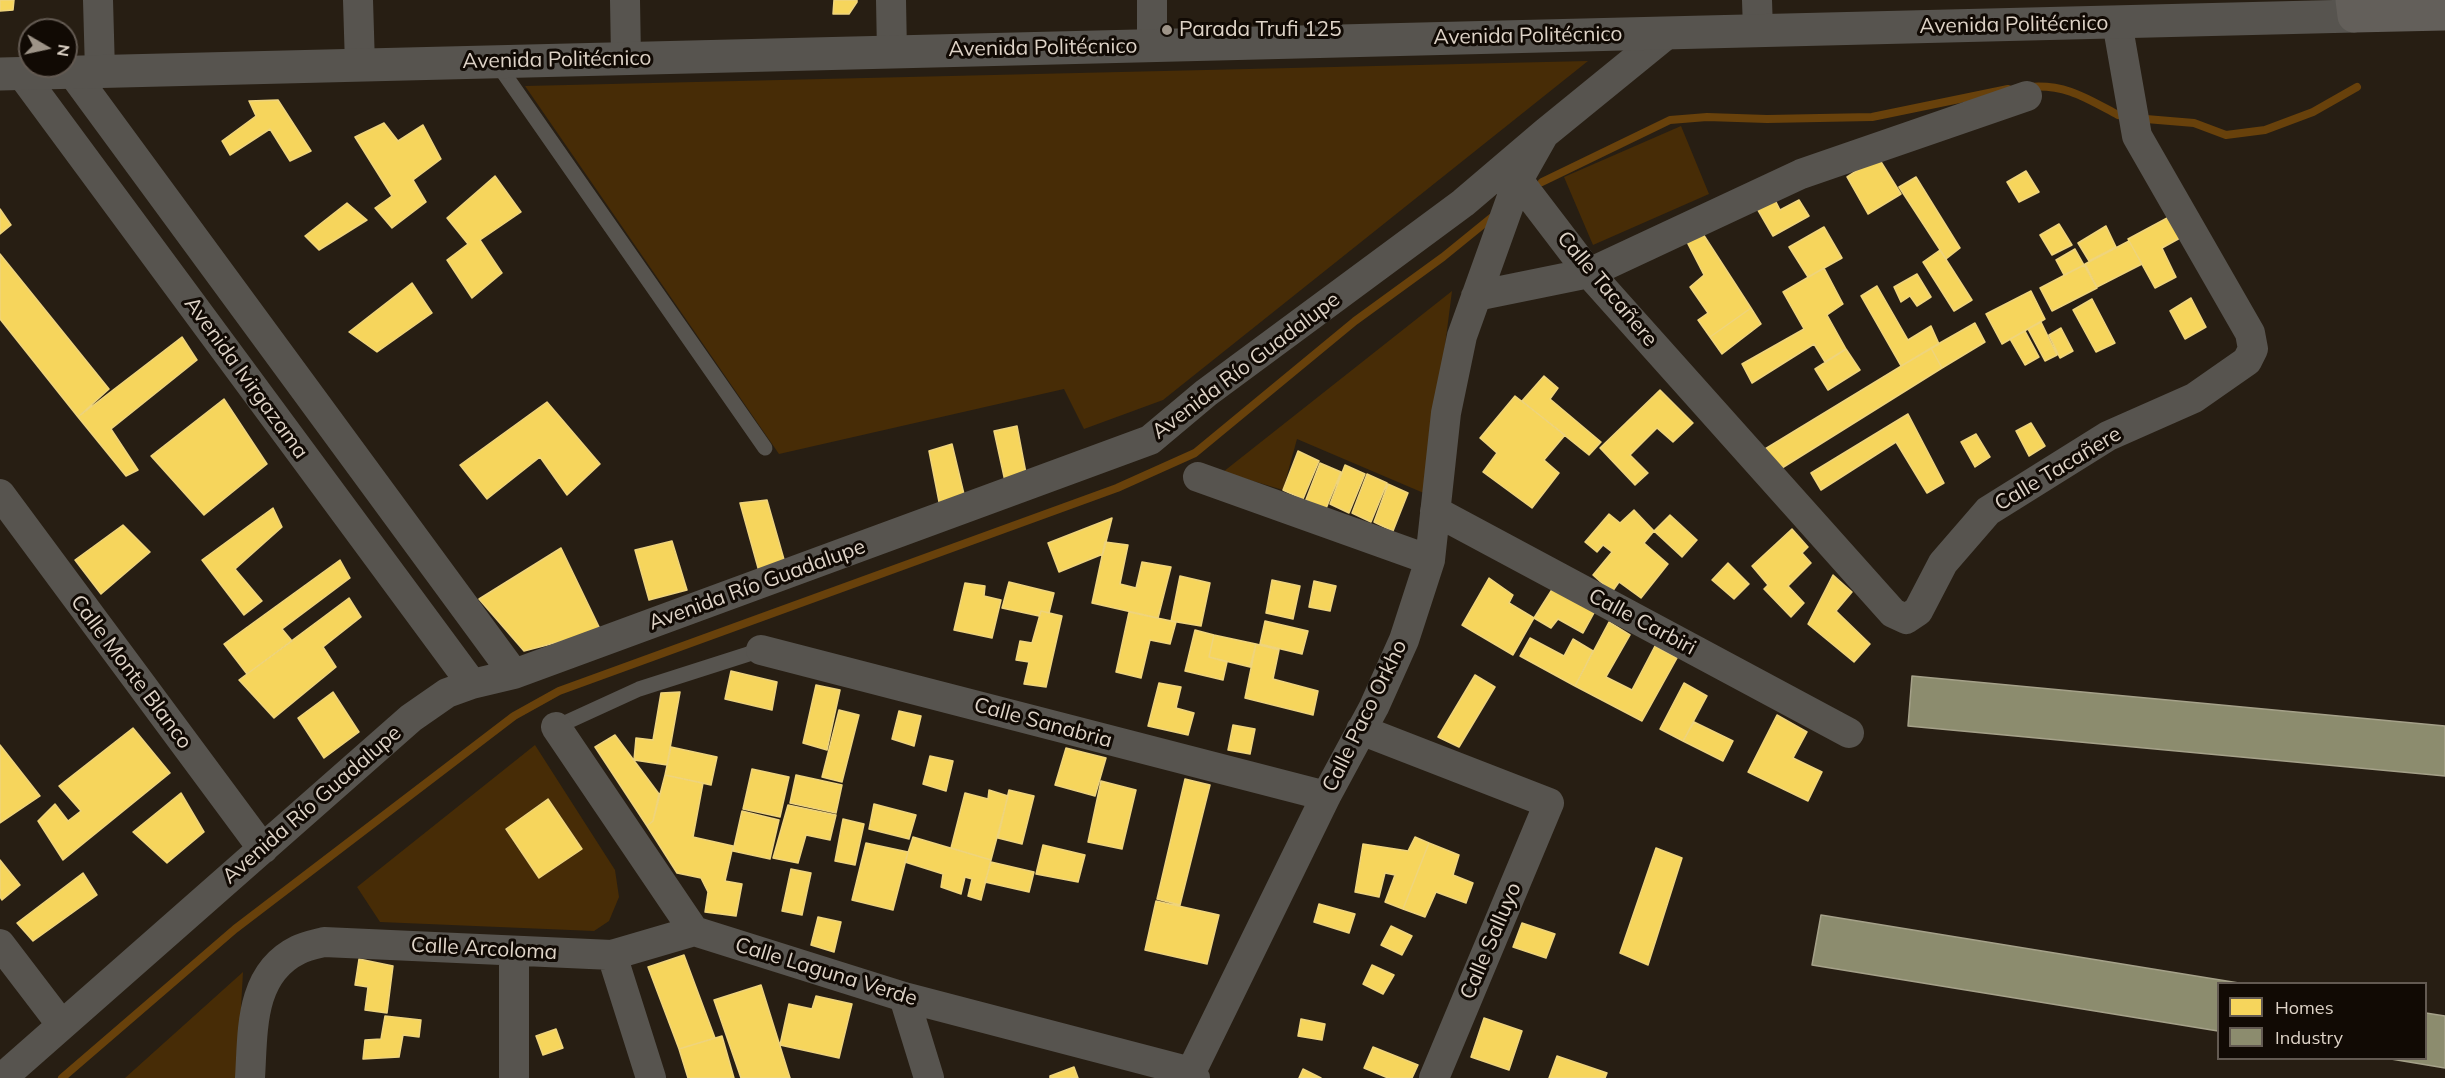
<!DOCTYPE html>
<html>
<head>
<meta charset="utf-8">
<style>
  body { margin:0 }
  #map { position:relative; width:2445px; height:1078px; overflow:hidden; background:#271e13; font-family:Mulish,sans-serif }
  canvas { display:block }
  .legend { position:absolute; left:2217px; top:982px; width:210px; height:78px; box-sizing:border-box; background:#110a04; border:2px solid #635a52; margin:0; padding:8px 10px; list-style:none; font-size:18px; color:#ded3c7 }
  .legend li { display:flex; align-items:center; gap:12px; height:30px }
  .legend b { width:30px; border:2px solid #635a52 }
  .north { position:absolute; left:18px; top:18px; width:60px; height:60px; box-sizing:border-box; background:#110a04; border:2px solid #635a52; border-radius:50%; rotate:99deg; font-size:16px; font-weight:700; line-height:24px; text-align:center; color:#ded3c7 }
  .north::after { content:''; display:block; margin:auto; width:21px; height:27px; background:#9e9488; clip-path:polygon(50% 0,100% 100%,50% 72%,0 100%) }
</style>
</head>
<body>
<div id="map">
<canvas width="2445" height="1078"></canvas>
<ul class="legend">
<li><b style="height:16px;background:#f6d55c"></b>Homes</li>
<li><b style="height:16px;background:#8c8c6e"></b>Industry</li>
</ul>
<div class="north">N</div>
</div>
<script>
const c = document.querySelector('canvas').getContext('2d');
c.lineJoin = 'round';
function paint(path, color) { c.fillStyle = color; c.fill(path, 'evenodd'); }
function strokePath(path, color, width, dash) { c.strokeStyle = color; c.lineWidth = width; c.lineCap = dash ? 'butt' : 'round'; c.setLineDash(dash || []); c.stroke(path); }
function drawText(font, color, halo, rows, align = 'center') {
  c.font = font + ' Mulish,sans-serif'; c.lineWidth = 6; c.setLineDash([]); c.textBaseline = 'middle'; c.strokeStyle = halo; c.fillStyle = color; for (const [text, x, y, turn = 0] of rows) {
    c.save(); c.translate(x, y); c.rotate((+turn || 0) * Math.PI / 180); c.textAlign = isNaN(turn) ? turn : align; if (halo) c.strokeText(text, 0, 0); c.fillText(text, 0, 0); c.restore();
  }
}
const green = new Path2D(`
  M1588,61L1163,400L1084,429L1064,389L779,454L525,86Z
  M1681,126L1709,194L1593,245L1564,177Z
  M1452,291L1426,494L1297,439L1283,490L1223,472Z
  M535,745L615,870L619,897L609,921L594,931L380,922L357,887Z
  M243,972L237,1078H125Z`);
const homes = new Path2D(`
  M0,0H14L13,10L0,11Z
  M834,0H857V2L849,14H833Z
  M278,100L311,151L290,161L270,129L230,155L222,141L256,116L249,101Z
  M384,123L398,141L423,125L441,159L413,180L426,202L392,228L375,208L392,196L355,137Z
  M1878,157L1901,194L1868,214L1847,177Z
  M2026,171L2039,192L2019,202L2007,182Z
  M495,176L521,212L480,240L502,273L472,298L447,260L468,244L447,218Z
  M1916,177L1960,248L1946,259L1899,187Z
  M1773,196L1780,210L1799,200L1809,216L1773,236L1755,205Z
  M347,203L367,220L319,250L305,236Z
  M0,209L11,225L0,234Z
  M2169,217L2180,238L2162,248L2176,277L2155,288L2128,239Z
  M2059,224L2072,245L2052,255L2040,235Z
  M2106,226L2116,247L2089,261L2078,243Z
  M1824,227L1842,258L1808,277L1789,247Z
  M1703,234L1751,308L1710,337L1698,320L1708,313L1690,287L1704,275L1687,242Z
  M2129,241L2142,264L2097,287L2085,264Z
  M2075,249L2084,265L2064,275L2056,260Z
  M1940,250L1972,300L1954,311L1923,262Z
  M0,254L109,389L78,417L0,319Z
  M2084,265L2097,288L2052,311L2040,288Z
  M1824,268L1843,304L1827,315L1846,349L1825,362L1814,344L1752,383L1742,364L1804,329L1783,292Z
  M1917,274L1931,297L1917,306L1910,296L1901,302L1894,287Z
  M412,283L432,313L377,352L349,332Z
  M1877,286L1908,340L1931,326L1939,344L1901,366L1861,296Z
  M2031,291L2045,319L2002,344L1986,314Z
  M2191,298L2206,327L2185,339L2170,311Z
  M2092,299L2115,343L2096,352L2073,310Z
  M1751,308L1761,324L1722,354L1710,337Z
  M2041,322L2057,355L2045,361L2028,329Z
  M1975,323L1985,342L1942,368L1931,348Z
  M2061,328L2073,351L2060,358L2049,335Z
  M2025,331L2039,357L2025,365L2010,339Z
  M182,337L197,360L111,429L138,470L126,476L78,417Z
  M1931,348L1942,368L1782,468L1765,449Z
  M1846,349L1860,370L1828,390L1815,369Z
  M1544,376L1558,388L1550,399L1601,442L1589,455L1522,401Z
  M1660,390L1693,423L1673,442L1657,428L1630,455L1648,473L1635,485L1600,448Z
  M1515,396L1565,435L1544,460L1559,473L1532,508L1483,472L1497,453L1480,438Z
  M224,399L267,464L204,515L151,456Z
  M547,402L600,464L567,495L540,457L487,499L460,465Z
  M1908,414L1944,483L1927,493L1896,442L1821,490L1811,473Z
  M2031,423L2045,446L2029,456L2016,431Z
  M1017,426L1029,489L1008,495L994,431Z
  M1976,434L1990,457L1975,467L1961,442Z
  M952,444L968,511L943,522L929,451Z
  M1298,451L1319,461L1303,499L1283,490Z
  M1320,463L1341,472L1325,511L1305,502Z
  M1345,465L1365,474L1349,513L1330,504Z
  M1367,474L1387,483L1371,522L1352,513Z
  M1388,484L1408,493L1393,531L1374,522Z
  M767,500L785,563L760,575L740,503Z
  M273,508L282,527L235,569L262,601L244,615L202,560Z
  M1634,510L1654,531L1644,543L1668,564L1641,598L1619,582L1612,592L1593,575L1612,552L1603,545L1597,552L1585,542L1609,514L1620,523Z
  M1670,515L1697,540L1682,557L1654,531Z
  M1112,518L1103,554L1059,572L1048,543Z
  M123,525L150,552L101,594L75,560Z
  M1792,529L1808,547L1802,553L1811,563L1788,586L1804,603L1791,617L1764,589L1768,585L1752,566Z
  M672,541L687,590L649,600L635,550Z
  M1105,542L1128,545L1120,584L1136,588L1142,562L1171,567L1158,618L1092,603Z
  M561,548L601,631L524,651L479,599Z
  M340,560L350,578L282,629L292,641L247,674L224,644Z
  M1728,563L1749,584L1734,599L1712,580Z
  M1833,575L1852,592L1836,611L1870,644L1854,662L1808,624Z
  M1180,576L1210,583L1201,626L1171,621Z
  M1489,578L1513,595L1509,603L1534,618L1513,655L1462,625Z
  M1272,580L1300,586L1293,619L1266,613Z
  M1314,581L1336,586L1330,611L1309,607Z
  M1009,582L1054,593L1049,613L1041,611L1039,616L1002,608Z
  M965,583L985,586L984,596L1001,600L992,638L954,630Z
  M1553,588L1595,611L1583,633L1558,619L1551,628L1534,618Z
  M349,598L361,617L323,647L336,667L274,718L239,680Z
  M1041,611L1062,616L1046,687L1024,684L1029,662L1016,660L1020,641L1032,643Z
  M1129,612L1176,622L1170,644L1150,640L1141,678L1116,672Z
  M1265,621L1308,631L1302,654L1260,644Z
  M1609,622L1630,635L1606,677L1632,690L1655,646L1677,658L1642,721L1575,686Z
  M1195,630L1214,635L1209,657L1227,662L1223,680L1185,671Z
  M1214,635L1256,644L1250,667L1209,657Z
  M1530,638L1564,656L1573,639L1593,651L1575,686L1520,656Z
  M1256,644L1279,650L1273,679L1318,691L1313,715L1245,698Z
  M731,671L777,682L772,710L725,699Z
  M1475,675L1495,687L1459,747L1438,737Z
  M1159,683L1181,687L1176,708L1194,713L1188,735L1148,726Z
  M1684,683L1707,696L1683,741L1660,729Z
  M816,685L840,690L827,750L803,743Z
  M333,692L359,732L324,758L298,718Z
  M680,692L667,765L634,760L636,738L653,740L661,693Z
  M839,710L859,715L842,782L822,777Z
  M899,711L921,716L914,746L892,739Z
  M1777,715L1807,732L1793,758L1822,772L1808,801L1748,772Z
  M1694,722L1733,741L1723,761L1683,741Z
  M1233,725L1255,729L1250,754L1228,750Z
  M133,728L170,773L63,860L38,821L55,804L68,821L81,811L59,786Z
  M615,735L659,794L653,821L647,826L595,747Z
  M0,745L40,796L0,823Z
  M671,747L717,757L711,785L665,775Z
  M1066,748L1106,758L1095,796L1055,785Z
  M930,756L953,761L946,791L923,784Z
  M752,769L789,777L780,817L743,809Z
  M665,775L703,783L693,837L733,846L725,881L742,884L736,916L705,912L708,892L701,878L677,873L647,826L653,821Z
  M796,775L842,785L836,813L790,803Z
  M1185,779L1210,785L1180,905L1157,899Z
  M1101,781L1136,790L1122,849L1088,842Z
  M989,790L1008,796L991,860L951,848L965,793L988,799Z
  M1009,790L1034,796L1022,844L998,838Z
  M181,793L204,832L167,863L133,832Z
  M548,799L582,849L539,878L506,829Z
  M874,804L916,815L909,839L869,829Z
  M788,805L836,815L830,840L806,835L798,863L773,858Z
  M742,811L779,820L770,859L733,851Z
  M843,819L864,824L855,865L835,861Z
  M913,837L991,860L981,900L968,896L972,879L965,877L961,894L941,887L943,874L905,862Z
  M1415,837L1429,843L1403,909L1385,902L1395,875L1385,873L1379,897L1355,892L1363,844L1408,851Z
  M866,843L908,852L893,910L852,900Z
  M1429,843L1459,855L1453,875L1473,883L1466,903L1436,892L1425,917L1403,909Z
  M1043,845L1085,855L1078,882L1036,874Z
  M1656,848L1682,858L1648,965L1620,953Z
  M0,860L20,885L2,900L0,897Z
  M991,862L1034,872L1029,892L985,882Z
  M791,869L811,873L802,915L782,911Z
  M83,873L97,895L33,941L17,923Z
  M1156,901L1219,915L1207,964L1145,950Z
  M1319,904L1355,914L1349,933L1314,922Z
  M818,917L841,922L834,952L811,945Z
  M1522,923L1555,934L1546,958L1513,947Z
  M1391,926L1412,936L1402,955L1381,945Z
  M684,955L715,1038L679,1049L648,967Z
  M359,959L393,966L387,1013L365,1010L368,987L355,985Z
  M1372,965L1394,975L1383,994L1363,984Z
  M761,985L790,1078H741L714,1000Z
  M816,996L852,1004L839,1058L780,1045L789,1004L812,1009Z
  M385,1016L421,1020L419,1037L403,1035L399,1057L363,1059L365,1040L381,1039Z
  M1484,1018L1522,1031L1509,1070L1471,1057Z
  M1301,1019L1325,1024L1322,1040L1298,1036Z
  M556,1029L563,1048L543,1055L536,1036Z
  M722,1036L734,1078H688L679,1049Z
  M1373,1047L1418,1065L1412,1078H1388L1364,1068Z
  M1557,1056L1607,1073L1605,1078H1549Z
  M1074,1067L1078,1078H1050V1076Z
  M1303,1069L1321,1078H1299Z`);
const industry = new Path2D(`
  M1912,676L2445,726V776L1908,726Z
  M1821,915L2245,984H2218V1031L1812,965Z
  M2426,1013L2445,1016V1068L2385,1058H2426Z`);
const stream = new Path2D(`
  M2029,87C2066,84 2086,98 2118,115
  M2146,119L2194,123L2226,135L2265,130L2313,112L2357,87
  M1542,182L1670,120L1707,117L1767,119L1872,117L2008,89
  M62,1078L235,929L514,716L559,691L1117,488L1195,453L1355,321L1443,257L1491,218`);
const service = new Path2D(`
  M496,62L765,448
  M556,727L639,689L761,650`);
const minor = new Path2D(`
  M98,0L100,71
  M358,0L360,65
  M625,0L626,58
  M891,0L892,52
  M1152,0V45
  M1757,0L1758,31
  M72,72L514,674
  M21,73L472,684
  M1518,180L1589,273L1893,613L1906,619L1918,611L1943,563L1988,511L2108,436L2194,398L2247,361L2253,349L2250,333L2137,136L2117,22
  M1476,296L1589,273L1801,174L2027,96
  M1198,477L1430,560
  M0,494L263,849
  M1435,511L1849,733
  M761,650L1326,796
  M556,727L694,931L904,997L1191,1072L1195,1078
  M1361,730L1549,803L1434,1078
  M0,944L61,1024
  M612,955L651,1078
  M904,997L929,1078
  M2,1078L411,718L447,693L472,684L514,674L1150,440L1206,393L1463,203L1544,134
  M250,1078C253,1032 249,974 298,950C306,946 316,944 324,942L612,955L694,931
  M514,1078V951
  M1192,1078L1191,1072L1326,796L1374,707L1404,640L1430,560L1446,413L1462,336L1518,180L1544,134L1668,33`);
const tertiary = new Path2D(`
  M0,74L2354,16`);
const secondary = new Path2D(`
  M2352,0L2354,16L2445,14`);
const markers = [
  [1167,30,6,"#9e9488"]
];
const streetNames = [
  ["Avenida Politécnico",2014,25,-1],
  ["Avenida Politécnico",1528,36,-1],
  ["Avenida Politécnico",1043,48,-1],
  ["Avenida Politécnico",557,60,-1],
  ["Calle Tacañere",1607,289,50],
  ["Avenida Río Guadalupe",1246,366,-37],
  ["Avenida Ivirgazama",246,378,54],
  ["Calle Tacañere",2058,469,-31],
  ["Avenida Río Guadalupe",757,585,-20],
  ["Calle Carbiri",1642,622,28],
  ["Calle Monte Blanco",131,672,53],
  ["Calle Paco Orkho",1365,716,-64],
  ["Calle Sanabria",1043,723,15],
  ["Avenida Río Guadalupe",312,805,-41],
  ["Calle Salluyo",1491,941,-67],
  ["Calle Arcoloma",484,949,3],
  ["Calle Laguna Verde",826,972,17]
];
const poiNames = [
  ["Parada Trufi 125",1179,30]
];
paint(green, '#472c06');
paint(homes, '#f6d55c');
strokePath(homes, '#efd47c', 1.5);
paint(industry, '#8c8c6e');
strokePath(industry, '#a5a189', 1.5);
strokePath(stream, '#68410b', 8);
strokePath(service, '#57544f', 15);
strokePath(minor, '#57544f', 30);
strokePath(tertiary, '#57544f', 33);
strokePath(secondary, '#635f5a', 33);
for (const [x, y, r, color] of markers) { const dot = new Path2D(); dot.arc(x, y, r, 0, 2 * Math.PI); c.fillStyle = color; c.fill(dot); strokePath(dot, '#110a04', 2); }
drawText('21px', '#ded3c7', '#110a04', streetNames);
drawText('21px', '#ded3c7', '#110a04', poiNames, 'left');
</script>
</body>
</html>
